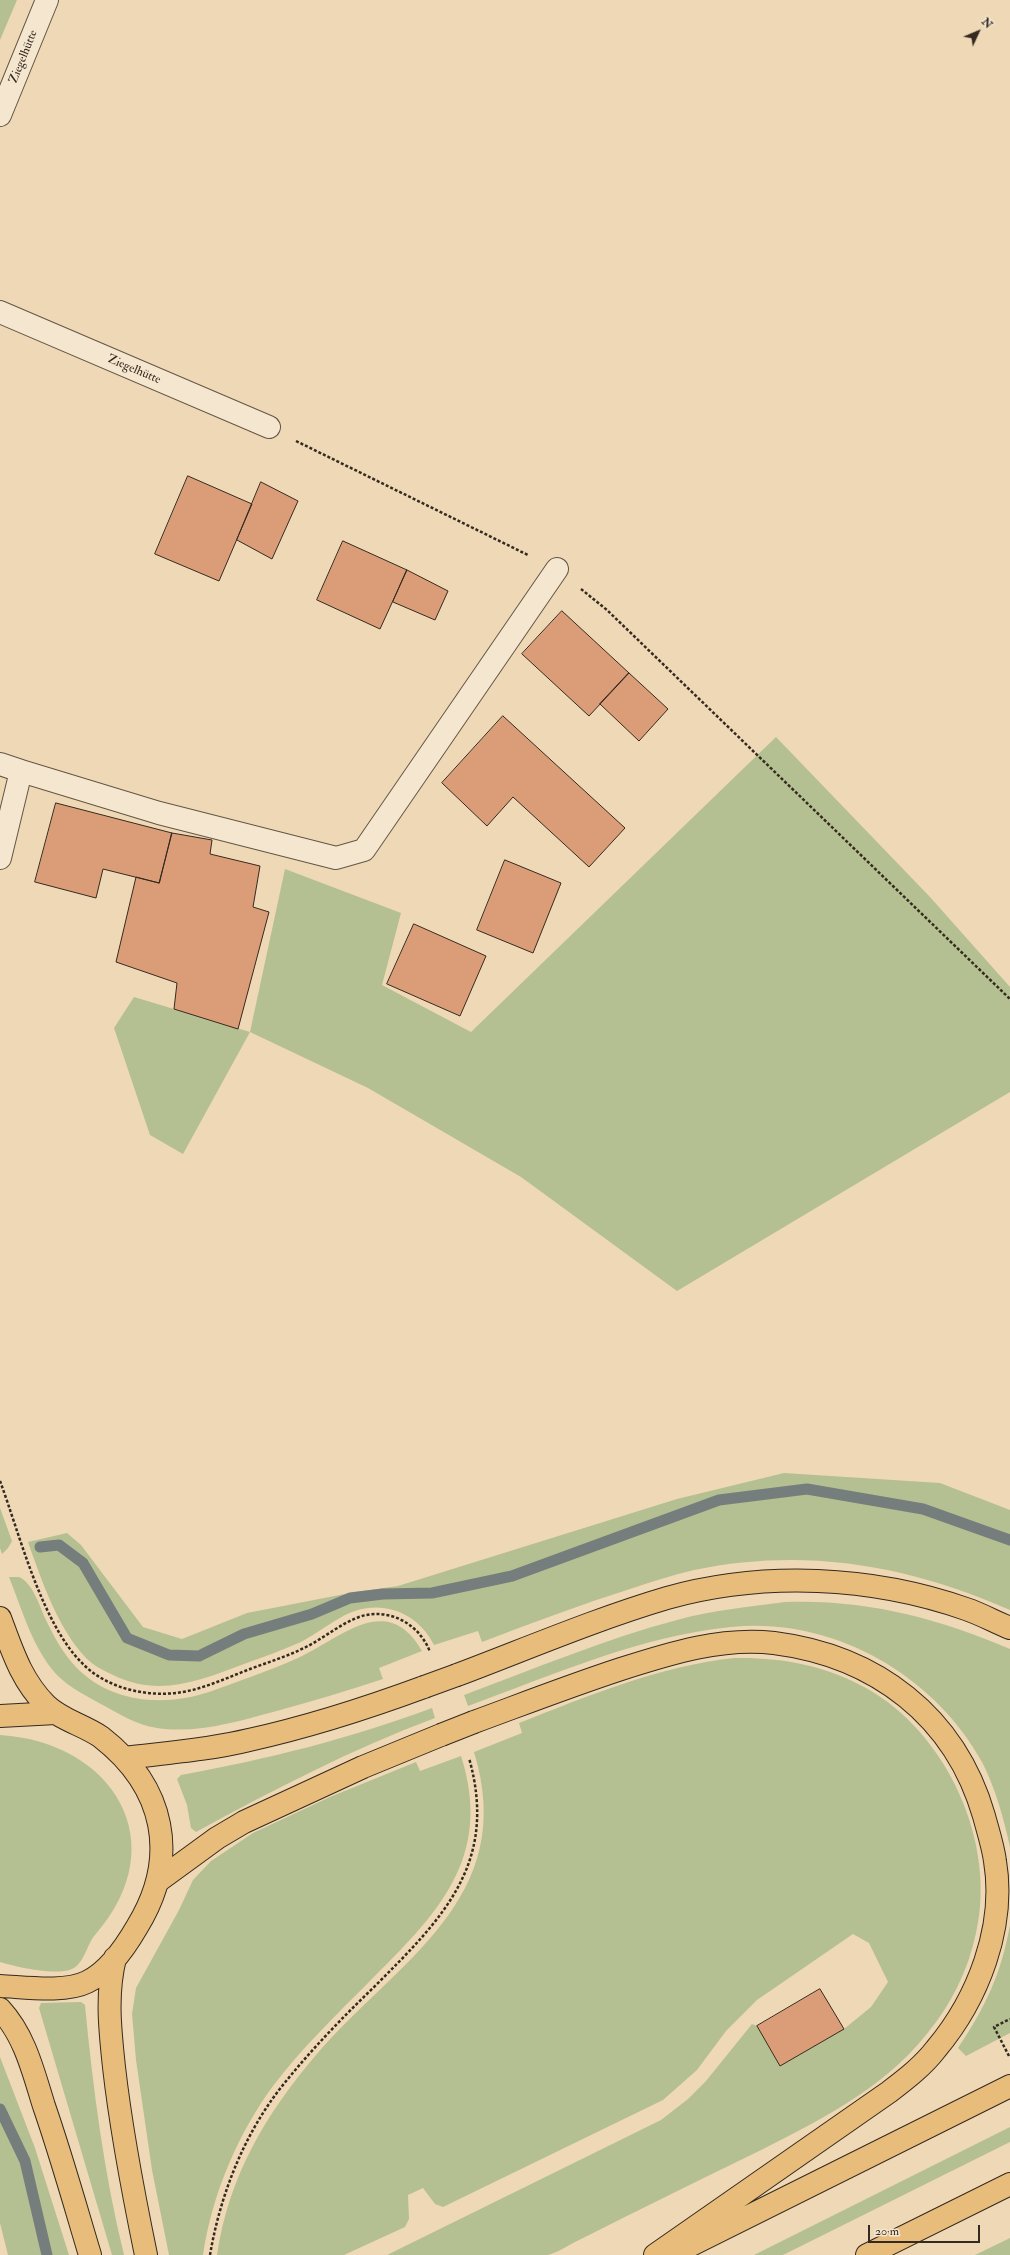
<!DOCTYPE html>
<html>
<head>
<meta charset="utf-8">
<style>
  body { margin:0 }
  #map { position:relative; width:1010px; height:2255px; overflow:hidden; background:#efd8b5; font-family:"IM FELL Double Pica",serif }
  canvas { display:block }
  .north { position:absolute; left:958px; top:12px; width:40px; height:40px; -webkit-text-stroke:3px #f5e6cf; paint-order:stroke; rotate:46deg; font-size:11px; font-weight:700; line-height:16px; text-align:center; color:#342a20 }
  .north::after { content:''; display:block; margin:auto; width:14px; height:18px; background:#342a20; clip-path:polygon(50% 0,100% 100%,50% 72%,0 100%) }
  .scale { position:absolute; left:868px; top:2225px; width:112px; height:18px; box-sizing:border-box; border:2px solid #342a20; border-top:0; padding-left:5px; font-size:12px; line-height:14px; white-space:nowrap; color:#342a20; -webkit-text-stroke:3px #f5e6cf; paint-order:stroke }
</style>
</head>
<body>
<div id="map">
<canvas width="1010" height="2255"></canvas>
<div class="north">N</div>
<div class="scale">20 m</div>
</div>
<script>
const c = document.querySelector('canvas').getContext('2d');
c.lineJoin = 'round';
function paint(path, color) { c.fillStyle = color; c.fill(path, 'evenodd'); }
function strokePath(path, color, width, dash) { c.strokeStyle = color; c.lineWidth = width; c.lineCap = dash ? 'butt' : 'round'; c.setLineDash(dash || []); c.stroke(path); }
function drawText(font, color, halo, rows, align = 'center') {
  c.font = font + ' "IM FELL Double Pica",serif'; c.lineWidth = 3; c.setLineDash([]); c.textBaseline = 'middle'; c.strokeStyle = halo; c.fillStyle = color; for (const [text, x, y, turn = 0] of rows) {
    c.save(); c.translate(x, y); c.rotate((+turn || 0) * Math.PI / 180); c.textAlign = isNaN(turn) ? turn : align; if (halo) c.strokeText(text, 0, 0); c.fillText(text, 0, 0); c.restore();
  }
}
const green = new Path2D(`
  M0,0H17L0,40Z
  M776,737L930,897L1010,987V1092L677,1291L521,1177L368,1088L250,1032L183,1154L150,1135L114,1028L134,997L250,1032L285,869L401,913L382,985L471,1032Z
  M784,1473L940,1483L1010,1510V1610C907,1565 805,1547 694,1570C673,1575 651,1582 630,1589C580,1605 531,1623 482,1642L478,1631L434,1645C417,1611 379,1598 345,1615C330,1623 316,1634 301,1642C283,1650 263,1657 244,1664C199,1681 158,1698 111,1674C102,1670 93,1665 86,1658C57,1627 42,1581 28,1542L67,1533L81,1545L143,1627L182,1639L247,1613L355,1592L398,1586L677,1499Z
  M0,1508L12,1541L8,1548L2,1554L0,1548Z
  M9,1577H19C33,1583 40,1607 46,1620C54,1637 63,1653 76,1667C110,1703 164,1707 209,1692C239,1681 269,1671 298,1658C340,1639 387,1590 422,1651L379,1668L383,1679C347,1691 310,1702 273,1712C236,1722 196,1734 157,1728C136,1725 118,1713 99,1703C81,1693 63,1684 51,1668C31,1642 21,1607 9,1577Z
  M785,1602C865,1599 938,1618 1010,1649V1847C1004,1819 995,1787 982,1762C934,1674 831,1616 731,1627C640,1636 553,1675 468,1706L464,1695C534,1669 605,1639 677,1620C712,1610 749,1607 785,1602Z
  M734,1658C780,1657 825,1665 866,1688C947,1733 997,1843 976,1933C968,1971 951,2005 926,2035C882,2090 815,2123 753,2154C713,2173 674,2193 635,2212C614,2222 594,2233 573,2243C566,2247 556,2253 548,2255C533,2255 516,2255 502,2255C464,2255 425,2255 387,2255L661,2120L688,2099L706,2081L752,2024L757,2026L780,2066L844,2029L871,2007L888,1982L869,1943L853,1934L757,2000L726,2031L697,2070L663,2100L443,2207L435,2204L423,2188L408,2195L409,2219L405,2227L344,2255H217C229,2176 265,2115 316,2055C398,1960 519,1899 474,1752L522,1733L519,1723C588,1696 659,1666 734,1658Z
  M432,1708L435,1718C352,1749 273,1790 196,1832L191,1828L187,1805L177,1779L181,1775C268,1759 349,1739 432,1708Z
  M0,1735C113,1742 176,1843 95,1935C87,1944 84,1964 72,1969C55,1976 17,1967 0,1962Z
  M461,1756C494,1859 436,1915 369,1982C336,2015 302,2048 273,2086C237,2135 212,2195 203,2255H169L152,2170L136,2060L132,2014L136,1988L179,1910L193,1880L211,1861L253,1833L330,1797L416,1762L420,1771Z
  M1010,1925V2033L966,2056L958,2048C986,2006 1001,1974 1010,1925Z
  M81,2002L85,2005C93,2089 104,2173 124,2255H112L39,2008L41,2003Z
  M0,2057L35,2148L69,2255H8L0,2223Z
  M1010,2127V2142L783,2255H754Z
  M1010,2238V2255H975Z`);
const stream = new Path2D(`
  M40,1547L59,1545L83,1563L127,1638L169,1655L199,1656L244,1634L312,1614L350,1598L383,1594L432,1593L512,1576L719,1500L807,1489L923,1509L1010,1540
  M0,2109L25,2161L47,2255`);
const building = new Path2D(`
  M188,476L252,504L219,581L155,554Z
  M261,482L298,501L272,559L237,540Z
  M343,541L407,570L380,629L317,600Z
  M407,570L448,591L435,620L393,602Z
  M562,611L629,673L589,716L522,654Z
  M629,673L668,709L639,741L600,704Z
  M503,716L625,828L589,867L513,797L487,826L442,783Z
  M56,803L172,833L159,883L103,869L96,898L35,882Z
  M172,833L212,840L210,854L260,866L253,907L269,912L238,1029L174,1009L177,983L116,962L136,877L159,883Z
  M505,860L561,883L533,953L477,930Z
  M414,924L486,956L460,1016L387,984Z
  M820,1989L844,2029L780,2066L757,2026Z`);
const path = new Path2D(`
  M296,441L528,555
  M581,589L607,610L1010,999
  M0,1481C20,1535 41,1621 81,1662C109,1692 158,1700 196,1689C214,1684 232,1676 250,1669C269,1662 288,1656 306,1647C324,1638 340,1624 359,1617C388,1607 419,1623 430,1652
  M1009,2056L994,2027L1010,2019
  M210,2255C220,2196 243,2137 279,2090C308,2053 340,2020 373,1988C442,1919 499,1864 469,1758`);
const minor = new Path2D(`
  M0,115L47,0
  M0,312L269,427
  M0,764L21,771L0,858
  M21,771L159,813L336,858L364,850L557,569`);
const major = new Path2D(`
  M0,1618C12,1650 21,1680 46,1705C61,1720 84,1725 101,1737C165,1787 180,1857 137,1927C126,1946 108,1972 87,1982C65,1993 24,1987 0,1986
  M0,1716L56,1713
  M115,1958C106,1994 110,2030 114,2067C121,2130 133,2192 146,2255
  M0,2009C25,2036 33,2071 44,2106C61,2155 75,2205 90,2255`);
const highway = new Path2D(`
  M457,1675C526,1649 596,1619 667,1598C764,1571 872,1576 966,1609C981,1614 995,1622 1010,1628
  M474,1722C523,1704 572,1685 621,1669C671,1653 722,1637 774,1643C876,1656 955,1716 984,1816C988,1831 993,1846 995,1861C1006,1927 978,1999 936,2049C923,2066 906,2079 889,2092L655,2255
  M125,1758C166,1753 208,1750 249,1740C308,1727 367,1708 424,1687
  M158,1881L217,1838L244,1822L363,1767L441,1735
  M683,2249L1010,2086
  M867,2255L1010,2184`);
const highwayBridge = new Path2D(`
  M424,1687L457,1675
  M441,1735L474,1722`);
const streetNames = [
  ["Ziegelhütte",24,57,-68],
  ["Ziegelhütte",134,370,23]
];
paint(green, '#b4c091');
strokePath(stream, '#757e7c', 11);
paint(building, '#db9d77');
strokePath(building, '#342a20', 1);
strokePath(minor, '#635645', 24);
strokePath(major, '#342a20', 24);
strokePath(highway, '#342a20', 24);
strokePath(path, '#342a20', 2.5, [3, 2]);
strokePath(minor, '#f5e6cf', 22);
strokePath(major, '#e8bc7a', 22);
strokePath(highway, '#e8bc7a', 22);
strokePath(highwayBridge, '#342a20', 24, []);
strokePath(highwayBridge, '#e8bc7a', 22);
drawText('12px', '#342a20', '#f5e6cf', streetNames);
</script>
</body>
</html>
